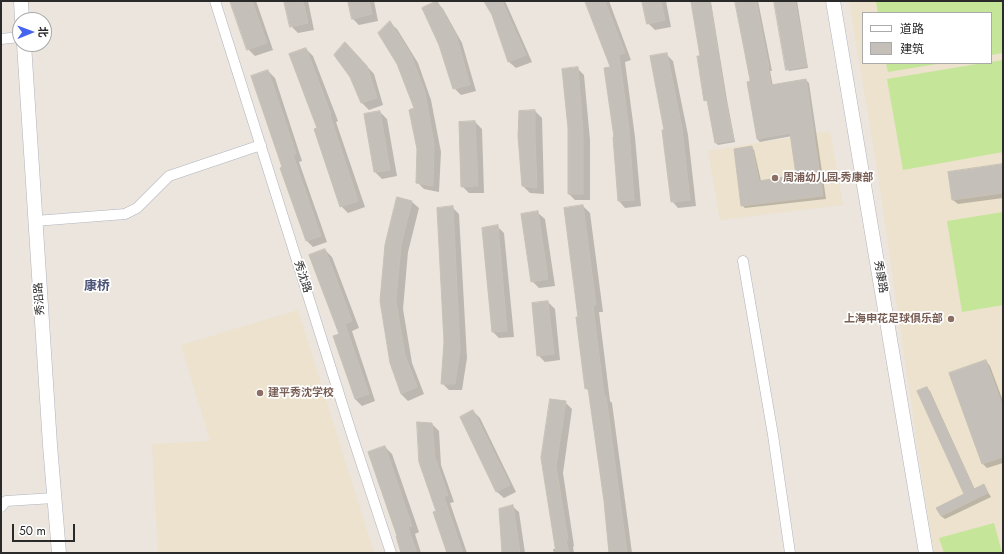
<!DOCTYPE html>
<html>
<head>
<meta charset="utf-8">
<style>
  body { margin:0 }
  #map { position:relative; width:1004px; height:554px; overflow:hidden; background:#ebe5dd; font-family:Jost,"Noto Sans SC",sans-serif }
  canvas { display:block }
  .frame { position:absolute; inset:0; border:2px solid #2a2a2a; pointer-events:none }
  .legend { position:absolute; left:862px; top:12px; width:130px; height:52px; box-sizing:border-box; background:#fff; border:1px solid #aaa; margin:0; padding:5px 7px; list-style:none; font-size:12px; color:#2a2a2a }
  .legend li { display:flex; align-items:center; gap:8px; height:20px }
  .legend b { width:20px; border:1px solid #aaa }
  .north { position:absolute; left:12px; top:12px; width:40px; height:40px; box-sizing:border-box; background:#fff; border:1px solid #aaa; border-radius:50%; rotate:89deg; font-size:11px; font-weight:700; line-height:16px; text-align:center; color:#2a2a2a }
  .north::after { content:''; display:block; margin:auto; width:14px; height:18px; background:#4665ef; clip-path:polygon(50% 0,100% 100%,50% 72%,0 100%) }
  .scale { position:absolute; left:12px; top:524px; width:63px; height:18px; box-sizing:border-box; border:2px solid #2a2a2a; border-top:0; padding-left:5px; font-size:12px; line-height:14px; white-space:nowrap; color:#2a2a2a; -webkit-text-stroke:3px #fff; paint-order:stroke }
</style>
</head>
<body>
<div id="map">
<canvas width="1004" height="554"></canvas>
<div class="frame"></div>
<ul class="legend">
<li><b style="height:5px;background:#fff"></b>道路</li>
<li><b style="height:11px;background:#c4bfb8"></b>建筑</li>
</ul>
<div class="north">北</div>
<div class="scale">50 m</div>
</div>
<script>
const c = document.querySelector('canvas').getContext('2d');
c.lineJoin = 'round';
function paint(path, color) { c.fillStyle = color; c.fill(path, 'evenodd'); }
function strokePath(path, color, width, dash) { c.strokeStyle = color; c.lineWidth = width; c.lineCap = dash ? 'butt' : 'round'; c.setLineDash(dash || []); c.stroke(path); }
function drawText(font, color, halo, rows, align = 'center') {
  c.font = font + ' Jost,"Noto Sans SC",sans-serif'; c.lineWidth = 3.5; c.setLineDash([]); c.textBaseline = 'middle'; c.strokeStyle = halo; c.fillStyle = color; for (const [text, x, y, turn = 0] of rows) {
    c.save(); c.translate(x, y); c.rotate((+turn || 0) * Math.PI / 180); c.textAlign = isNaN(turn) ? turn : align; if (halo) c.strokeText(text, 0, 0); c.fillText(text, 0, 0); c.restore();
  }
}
const education = new Path2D(`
  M849,1H1003V553H934L921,470L877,169ZM863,13H991V63H863Z
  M830,131L843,205L720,220L708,151Z
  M298,310L374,553H158L152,444L210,441L181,345Z`);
const pitch = new Path2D(`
  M876,1H1003V53L991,55V13H878Z
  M1003,60V152L903,170L887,79L983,63H991V62Z
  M886,63H943L888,72Z
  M1003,212V305L962,312L947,221Z
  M994,523L1002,553H944L939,538Z`);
const shadow = new Path2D(`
  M231,1H256L273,50L255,56L248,49Z
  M285,1H308L314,30L298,33L291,26Z
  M349,1H374L378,21L359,25L352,18Z
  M485,1H505L532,62L516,68L509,62L493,14Z
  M586,1H609L631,60L625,62L635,137L641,206L625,208L619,201L612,68Z
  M643,1H666L671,27L655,30L648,23Z
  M692,1H710L711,2L727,100L735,142L718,145L716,143L708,102L705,100L701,57Z
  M736,1H758L772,71H770L773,86L806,80L809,83L826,199L745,208L742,205L751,147L754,150L761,181L797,176L792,136L760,142L757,139L752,82Z
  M776,1H797L808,68L789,71L787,69Z
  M437,2L443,9L462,43L476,91L461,95L454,88Z
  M390,23L397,29L418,63L431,100L441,152L439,192L424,189L417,182L418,149L415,109Z
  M306,49L313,56L338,121L336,122L365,207L348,213L341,206L319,128Z
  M352,50L374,74L383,105L369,110L362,103L351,77Z
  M666,54L673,61L688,135L696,206L678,208L672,201L665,130Z
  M577,68L584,75L590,140V200H575L569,194Z
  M268,71L275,78L302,161L299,162L327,242L313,247L306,240L283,168Z
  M535,111L542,118L544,194L530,193L523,186Z
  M380,112L387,119L397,176L382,179L375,172L365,114Z
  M475,122L482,129L484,193H469L462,186Z
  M1003,165V198L958,204L953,200L949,173Z
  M412,202L419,208L408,252L403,309L412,363L424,394L408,401L401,394L381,301Z
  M583,206L590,213L603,312H599L610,401L612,403L632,553H611L590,393L586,388L580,318Z
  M452,207L459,214L467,358L462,390H449L442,383Z
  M538,213L545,219L555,286L539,288L532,281Z
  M497,226L504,233L514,337L499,338L492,331Z
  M325,250L332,257L359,328L352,331L375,401L362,406L355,399L334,336L340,334Z
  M548,302L555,309L560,360L545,362L538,355Z
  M986,361L990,366L1003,401V463L987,468L983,464L950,374Z
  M927,388L930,391L975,490L984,486L991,497L945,519L941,516L966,495Z
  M565,402L572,409L563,473L574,546L573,547L574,553H554L553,549H557L542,458Z
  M473,411L480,418L516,492L504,498L497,492L461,417Z
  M432,424L439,431L441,465L454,502L450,503L467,553H448L437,511Z
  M385,447L392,454L419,532L415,534L421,553H402L398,536Z
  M512,506L519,512L525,553H503Z`);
const building = new Path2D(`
  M230,1H252L267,43L247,50Z
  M284,1H303L308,23L290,27Z
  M348,1H369L372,14L352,19Z
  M437,1L456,35L470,85L453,89L439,45L422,8Z
  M484,1H502L526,55L508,62L492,15Z
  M585,1H605L625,53L619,55L629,129L634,200L618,201L613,137H614L604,68L610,67Z
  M642,1H661L665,20L647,24Z
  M700,1H710L725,97L734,140L715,143L707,100L704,101L697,56H700L691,2Z
  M735,1H756L769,68H768L771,85L806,79L823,196L741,206L734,149L752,146L759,181L796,175L790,133L757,139L747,82L750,81Z
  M774,1H795L807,66L786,70Z
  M390,21L411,55L425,92L434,144L433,186L416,183L417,149L409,110L414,108L397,64L378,33Z
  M345,42L367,66L377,98L361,103L350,77L334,55Z
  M306,48L331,114L330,115L358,201L340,207L314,129L317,128L289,54Z
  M667,53L682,128L690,200L671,202L662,130H664L650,56Z
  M578,67L583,132V194H568V128L562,69Z
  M268,70L296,154L293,155L321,236L306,241L280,168L282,167L251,76Z
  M535,110V137L537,188L522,186L518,136L519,111Z
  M380,111L390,170L374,172L364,114Z
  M475,121L478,186L461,187L459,122Z
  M1003,164V193L952,200L948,172Z
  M397,197L412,201L401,245L396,301L405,355L417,387L401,394L390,363L380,301L385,245Z
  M583,205L596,305H593L604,396H606L627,553H609L604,501L588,388L585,389L576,317H578L564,208Z
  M453,206L460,350L455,384H441L444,342L437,208Z
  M538,211L548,279L531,282L521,214Z
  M498,225L507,331L492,332L482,228Z
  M325,249L352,321L345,324L369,394L355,399L333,336L339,334L309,255Z
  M548,301L554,354L537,356L532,303Z
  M986,360L1003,407V457L982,464L949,373Z
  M927,387L974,489L984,484L988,493L941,516L936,508L964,494L917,391Z
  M550,399L566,401L556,466L568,540H566L569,553H556L541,458Z
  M473,410L510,485L496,492L460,417Z
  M417,422L432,423L435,457L448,495L444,497L463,553H447L433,512L436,511L419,462Z
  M385,446L412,526L408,527L417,553H401L396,536H397L368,452Z
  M513,505L520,553H502L499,509Z`);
const street = new Path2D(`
  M215,1L352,435L391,553
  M1,39L20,37
  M35,221L125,214L137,208L169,176L261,145
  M743,261L773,435L790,553
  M1,507L6,501L54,498`);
const secondary = new Path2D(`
  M21,1L22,20
  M833,1L926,553
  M24,44L50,445L59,553`);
const markers = [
  [775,178,4,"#8d6e63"],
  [951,319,4,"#8d6e63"],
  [260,393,4,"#8d6e63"]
];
const educationNames = [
  ["周浦幼儿园-秀康部",783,178],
  ["上海申花足球俱乐部",943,319,"right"],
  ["建平秀沈学校",268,393]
];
const streetNames = [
  ["秀沈路",302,277,72],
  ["秀康路",880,277,80],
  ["秀沿路",40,299,-94]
];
const quarterNames = [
  ["康桥",97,287]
];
paint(education, '#ece2cd');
paint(pitch, '#c5e699');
paint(shadow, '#0003');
paint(building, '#c4bfb8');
strokePath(building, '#c7c1b7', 1);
strokePath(street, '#b0b3bd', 11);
strokePath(secondary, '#b0b3bd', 15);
strokePath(street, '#fff', 10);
strokePath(secondary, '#fff', 14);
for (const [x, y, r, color] of markers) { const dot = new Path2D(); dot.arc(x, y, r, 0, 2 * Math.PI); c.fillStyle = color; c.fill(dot); strokePath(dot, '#fff', 1.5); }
drawText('bold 11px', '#785e54', '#fff', educationNames, 'left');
drawText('11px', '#2a2a2a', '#fff', streetNames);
drawText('bold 13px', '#4d5578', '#fff', quarterNames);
</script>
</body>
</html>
